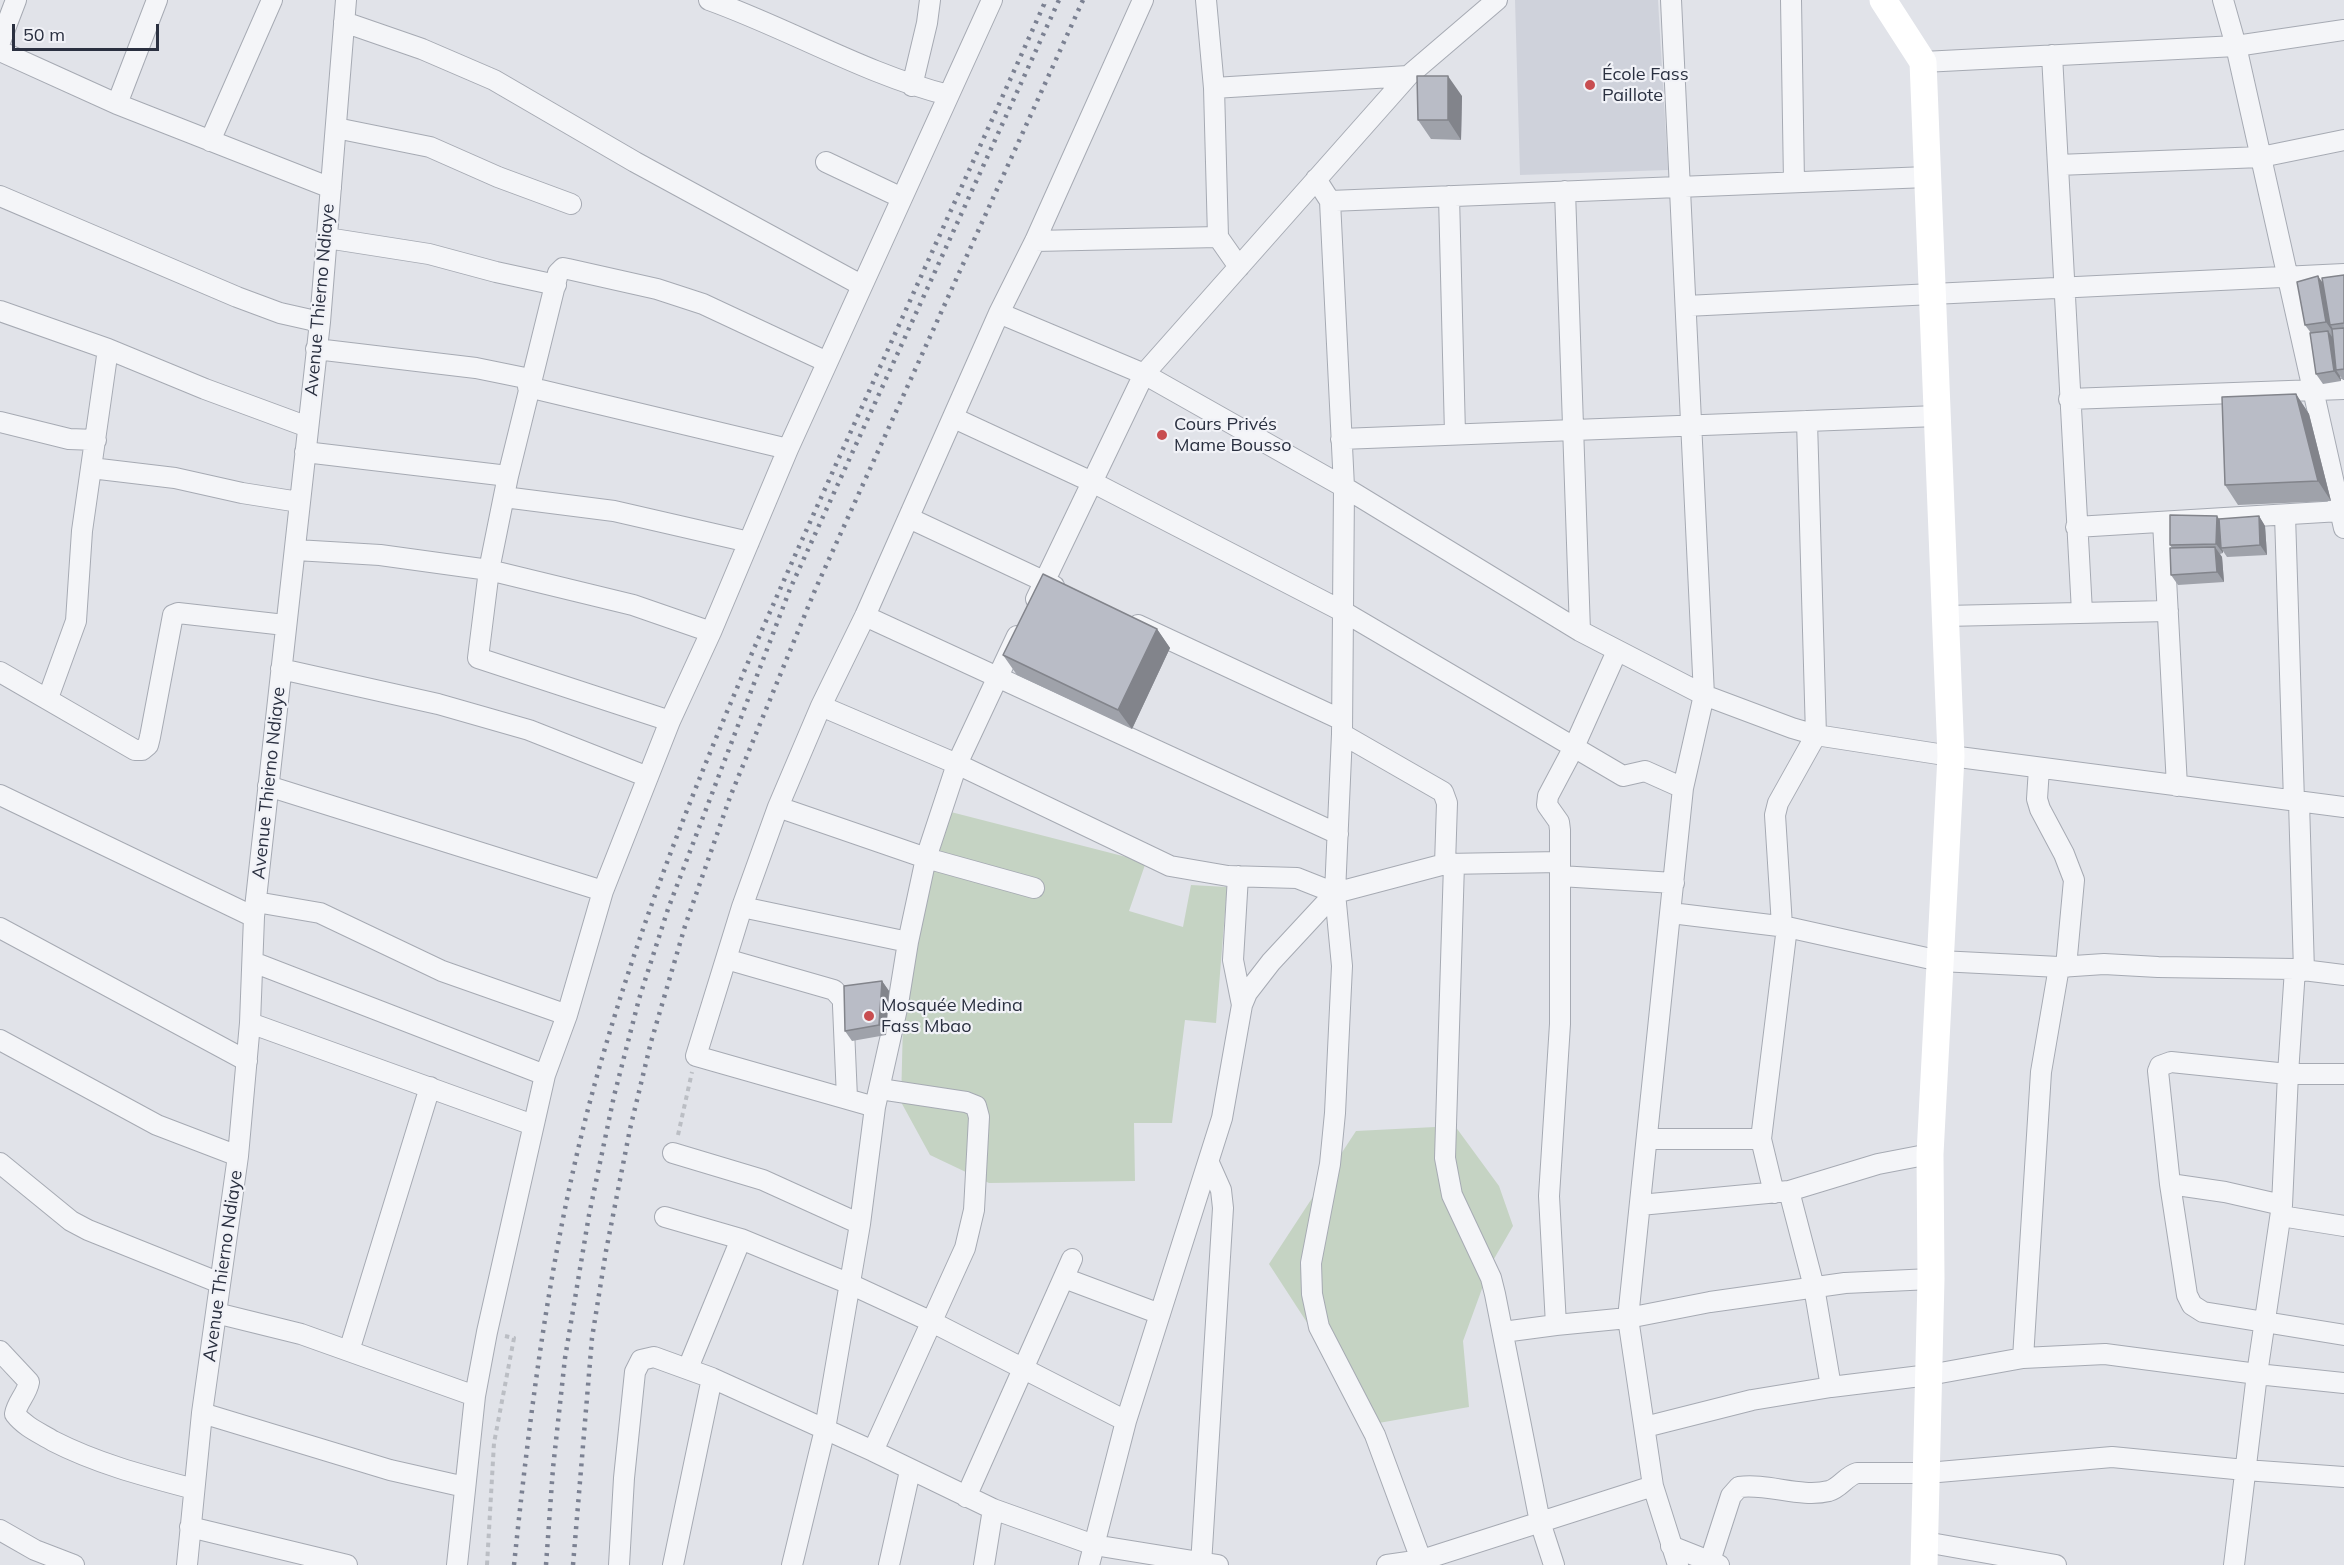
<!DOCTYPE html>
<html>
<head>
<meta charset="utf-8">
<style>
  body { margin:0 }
  #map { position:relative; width:2344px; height:1565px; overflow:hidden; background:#e1e3e9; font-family:Mulish,sans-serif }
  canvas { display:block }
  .scale { position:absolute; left:12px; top:24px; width:147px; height:27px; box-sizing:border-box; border:3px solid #2a3040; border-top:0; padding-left:8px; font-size:18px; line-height:21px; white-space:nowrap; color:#2a3040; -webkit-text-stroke:4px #f1f2f7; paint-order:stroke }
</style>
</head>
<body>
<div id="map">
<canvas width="2344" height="1565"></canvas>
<div class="scale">50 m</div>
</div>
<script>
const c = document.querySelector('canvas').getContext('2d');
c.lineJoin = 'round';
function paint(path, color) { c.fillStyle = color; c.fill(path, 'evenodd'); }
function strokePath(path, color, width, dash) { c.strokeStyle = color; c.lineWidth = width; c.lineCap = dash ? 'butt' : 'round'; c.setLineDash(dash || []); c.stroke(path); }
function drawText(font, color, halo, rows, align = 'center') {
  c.font = font + ' Mulish,sans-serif'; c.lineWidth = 4.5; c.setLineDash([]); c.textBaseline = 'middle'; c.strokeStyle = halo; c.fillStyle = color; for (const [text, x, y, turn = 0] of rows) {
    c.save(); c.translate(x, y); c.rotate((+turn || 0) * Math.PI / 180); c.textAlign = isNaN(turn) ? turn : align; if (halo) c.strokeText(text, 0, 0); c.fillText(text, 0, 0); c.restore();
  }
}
const built = new Path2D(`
  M1515,0H1658L1668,170L1520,175Z`);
const green = new Path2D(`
  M947,811L1146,862L1129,911L1183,927L1191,885L1227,887L1216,1023L1185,1020L1172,1123H1134L1135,1181L989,1183L930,1155L901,1102L903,1023L922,890Z
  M1455,1126L1499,1186L1513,1226L1491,1264L1463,1341L1469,1407L1373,1424L1269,1264L1356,1131Z`);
const path = new Path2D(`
  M678,1135L692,1072
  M487,1565L494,1443L514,1338L505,1336`);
const street = new Path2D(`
  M709,0C790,29 865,74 948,95
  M1206,0L1214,88L1218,237L1239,267
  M1671,0L1704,695L1683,788L1628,1318L1710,1302L1845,1283L1931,1279
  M1791,0L1794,182
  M2223,0L2236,46L2344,528
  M344,22L422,49L494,80L635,162L861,285
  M0,42L16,0
  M0,51L117,104L331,188
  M2052,55L2082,612
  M1923,62L2236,46L2344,30
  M912,86L927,23L930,0
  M1214,88L1408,76
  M117,104L157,0
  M336,128L430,147L498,177L571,204
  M210,141L272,0
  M826,162L902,198
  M2058,165L2261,157L2344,140
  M1316,179L1330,201L1344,487L1342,734L1335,893L1342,966L1335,1113L1330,1164L1311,1263L1312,1294L1319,1327L1375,1435L1423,1565
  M1565,191L1580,631
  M0,196L237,297L280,313L320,322
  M1449,196L1455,434
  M1330,201L1927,177
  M327,238L429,254L496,272L556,285
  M1035,241L1218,237
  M1686,306L2344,274
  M0,311L108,349L205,389L308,427
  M999,313L1144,374L1344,487L1580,631L1704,695L1792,728L1816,735L1951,756L2344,807
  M316,349L476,368L530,379
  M528,387L788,449
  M2069,399L2344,389
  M954,418L1092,482L1344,612L1623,776L1645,771L1683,788
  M0,422L69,439L96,440
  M1341,439L1937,416
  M305,452L508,476
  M91,468L175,478L242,493L299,502
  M504,497L614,511L749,542
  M2285,515L2294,801
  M909,518L1054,586
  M2163,522L2177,786
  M2076,527L2340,511
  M296,550L380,555L489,570L633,605L711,632
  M1036,599L1144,374L1408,76L1497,0
  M865,616L1338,834
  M1945,616L2168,611
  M1138,625L1342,720
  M1617,651L1574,747L1548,796L1547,805L1559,822L1560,830V1024L1549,1196L1556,1325L1628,1318L1653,1486L1678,1565
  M281,669L438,704L529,730L648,777
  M0,672L135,750H142L148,745L150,737L173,615L178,613L285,625
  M48,698L76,621L82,531L108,349
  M821,706L957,764L1170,866L1228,876L1297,878L1335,893
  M670,721L478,658L489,570L508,476L558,273L563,268L568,269L657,289L703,304L827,362
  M1342,734L1443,792L1447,803L1445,864
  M2039,768L2037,799L2040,809L2064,854L2074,880L2066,967
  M268,786L603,891
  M0,795L254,917
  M2299,802L2304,971
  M778,807L926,858L1034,888
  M1454,864L1445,1158L1452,1195L1491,1278L1495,1294L1540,1522L1554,1565
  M1238,876L1233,960L1242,1005
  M1560,876L1674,883
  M256,902L320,913L442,971L567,1015
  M742,907L908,942
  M1671,913L1787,927L1940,961L2059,967L2104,964L2158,967L2295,969L2344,975
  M1782,926L1775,815L1778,803L1816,735L1807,421
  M0,928L247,1061
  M726,959L834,990L843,1000V1006L847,1098
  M253,962L545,1075
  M250,1023L533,1125
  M0,1040L157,1125L238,1156
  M2344,1074H2288L2171,1062L2160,1066L2158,1071L2170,1184L2187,1295L2192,1305L2203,1312L2344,1335
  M875,1107L696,1056L742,907L778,807L821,706L865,616L999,313L1035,241L1143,0
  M1647,1139H1761L1787,927
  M1761,1139L1774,1193
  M673,1153L763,1180L860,1224
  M0,1163L71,1221L88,1230L220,1283
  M2170,1184L2225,1192L2282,1205
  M1640,1205L1789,1191
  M2281,1216L2344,1226
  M665,1217L741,1239L850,1284L932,1322L1126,1421
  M1064,1278L1160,1314
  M216,1313L301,1334L475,1396
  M1503,1332L1556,1325
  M0,1351L29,1382C27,1394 17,1402 15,1414C25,1427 40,1433 53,1441C98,1464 145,1476 194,1489
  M349,1351L430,1087
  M2023,1358L2041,1072L2059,967
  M688,1368L741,1239
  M1831,1387L1814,1287L1789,1191L1878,1164L1930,1154
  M202,1413L390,1470L465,1487
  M1645,1427L1752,1400L1831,1387L1929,1375L2023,1358L2105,1354L2257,1374L2344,1383
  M873,1451L965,1248L974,1210L979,1117L976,1106L966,1102L880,1089
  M966,1497L1072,1259
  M190,1527L347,1565
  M0,1530L35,1550L74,1565
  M1925,1542L2056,1565
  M1671,1546L1719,1565
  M1710,1561L1731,1496L1739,1487C1768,1483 1800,1498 1829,1491C1840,1488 1846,1476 1857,1473H1927L2112,1457L2245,1470L2344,1477
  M187,1565L202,1413L238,1156L250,1023L254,917L320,322L346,0
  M457,1565L475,1396L487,1332L545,1075L567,1015L603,891L670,721L711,632L788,449L992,0
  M619,1565L624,1478L635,1372L641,1360L654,1357L712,1378L873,1451L993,1509L1094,1545L1218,1565
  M673,1565L712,1378
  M792,1565L825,1429L860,1224L875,1107L898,1004L908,942L926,858L957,764L1017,636
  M889,1565L910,1471
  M984,1565L993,1509
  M1089,1565L1126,1421L1222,1118L1242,1005L1247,993L1271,962L1335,893L1445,864L1560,862
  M1201,1565L1223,1208L1221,1190L1209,1163
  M1387,1565L1422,1560L1653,1486
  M2234,1565L2257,1374L2282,1205L2288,1074L2295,969`);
const secondary = new Path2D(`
  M1883,0L1923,62L1951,756L1930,1154L1931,1279L1924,1565`);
const rail = new Path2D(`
  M514,1565C532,1393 554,1221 603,1055C660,857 744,668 829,480C901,320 974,160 1046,0
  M546,1565L553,1468L565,1358L589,1215L614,1096L639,999L668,909L790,589L1059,0
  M573,1565L592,1338L606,1251L630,1129L651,1042L685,926L730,797L815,590L1083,0`);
const wall = new Path2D(`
  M1462,96L1461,140L1431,139L1418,120Z
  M2344,275V380H2343L2340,376L2341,381L2323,384L2316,374L2311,333L2305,325L2323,283Z
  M2296,394L2309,414L2331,501L2238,505L2225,485Z
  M2259,516L2265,526L2267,555L2227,557L2223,551V553L2220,554L2222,557L2224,582L2178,585L2171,575L2172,548L2170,545L2219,519Z
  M1157,629L1170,648L1132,729L1017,675L1003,655Z
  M882,981L889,991L886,1035L852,1041L845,1031Z`);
const shadedWall = new Path2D(`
  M1448,76L1462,96L1461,140L1448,120Z
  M2318,276L2325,286L2330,325L2332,327L2333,332L2326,322Z
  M2328,331L2335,341L2336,370L2340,376L2341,381L2334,371Z
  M2296,394L2309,414L2331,501L2318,481Z
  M2217,516L2224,526L2221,548L2223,551V553L2216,544Z
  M2259,516L2265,526L2267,555L2260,545Z
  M2215,547L2222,557L2224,582L2217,572Z
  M1157,629L1170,648L1132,729L1118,710Z
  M882,981L889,991L886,1035L879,1025Z`);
const building = new Path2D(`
  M1417,76H1448V120H1418Z
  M2344,275V323L2330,325L2322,278Z
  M2318,276L2326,322L2305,325L2297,282Z
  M2344,328V369L2336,370L2332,329Z
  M2328,331L2334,371L2316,374L2310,333Z
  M2296,394L2318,481L2225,485L2222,397Z
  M2170,515L2217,516L2216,544L2170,545Z
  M2259,516L2260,545L2221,548L2219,519Z
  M2215,547L2217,572L2171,575L2170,548Z
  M1043,574L1157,629L1118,710L1003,655Z
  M882,981L879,1025L845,1031L844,986Z`);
const markers = [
  [1590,85,6,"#c84d50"],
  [1162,435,6,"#c84d50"],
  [869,1016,6,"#c84d50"]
];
const poiNames = [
  ["École Fass",1602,75],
  ["Paillote",1602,96],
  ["Cours Privés",1174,425],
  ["Mame Bousso",1174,446],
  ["Mosquée Medina",881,1006],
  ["Fass Mbao",881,1027]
];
const streetNames = [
  ["Avenue Thierno Ndiaye",320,300,-85],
  ["Avenue Thierno Ndiaye",269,783,-84],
  ["Avenue Thierno Ndiaye",223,1266,-82]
];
paint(built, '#cfd2db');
paint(green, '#c5d3c3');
strokePath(street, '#a6aab3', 22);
strokePath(path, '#bbbec4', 4, [4.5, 4.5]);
strokePath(street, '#f4f5f8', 20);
strokePath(secondary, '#fff', 27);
strokePath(rail, '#7b8192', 4.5, [3, 6]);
paint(wall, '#9fa2aa');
paint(shadedWall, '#82848b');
paint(building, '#b9bcc6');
strokePath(building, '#82848b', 1.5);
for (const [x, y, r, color] of markers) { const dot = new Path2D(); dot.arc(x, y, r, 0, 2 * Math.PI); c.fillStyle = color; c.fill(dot); strokePath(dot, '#f1f2f7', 2); }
drawText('18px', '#2a3040', '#f1f2f7', poiNames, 'left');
drawText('18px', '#2a3040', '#f1f2f7', streetNames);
</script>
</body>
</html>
